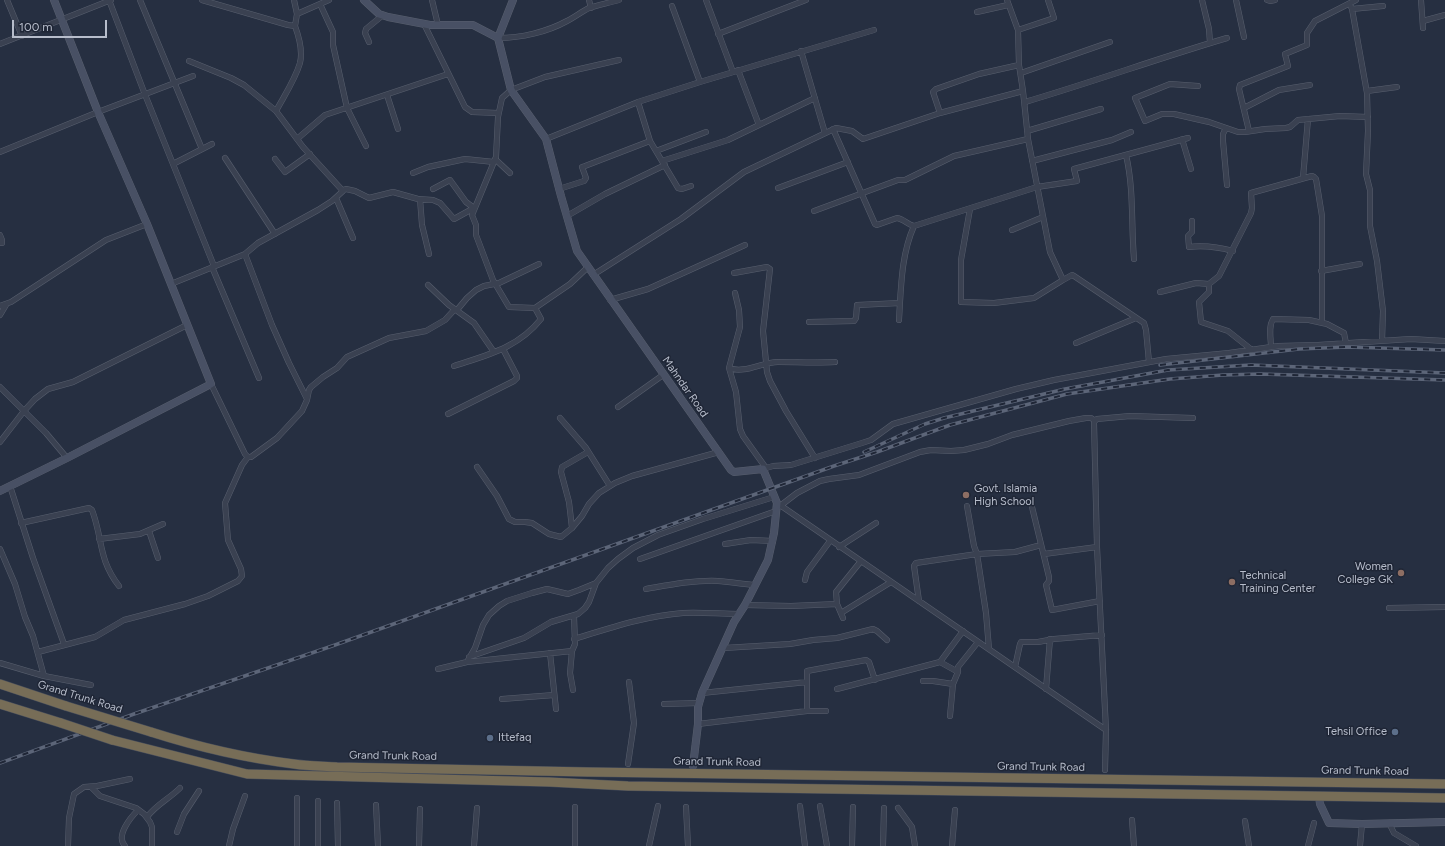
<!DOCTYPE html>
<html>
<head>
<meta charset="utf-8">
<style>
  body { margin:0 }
  #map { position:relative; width:1445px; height:846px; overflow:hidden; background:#262f41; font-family:Figtree,sans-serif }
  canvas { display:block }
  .scale { position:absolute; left:12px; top:20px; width:95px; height:18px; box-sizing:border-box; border:2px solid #b7bdcb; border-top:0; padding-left:5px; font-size:12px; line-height:14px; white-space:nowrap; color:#b7bdcb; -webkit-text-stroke:3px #1f2636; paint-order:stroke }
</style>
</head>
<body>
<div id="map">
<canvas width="1445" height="846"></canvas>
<div class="scale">100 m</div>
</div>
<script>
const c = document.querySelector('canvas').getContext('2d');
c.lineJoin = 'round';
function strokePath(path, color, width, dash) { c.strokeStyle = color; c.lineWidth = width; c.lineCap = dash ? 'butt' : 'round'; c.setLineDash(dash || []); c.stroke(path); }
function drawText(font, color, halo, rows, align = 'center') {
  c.font = font + ' Figtree,sans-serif'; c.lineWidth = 3; c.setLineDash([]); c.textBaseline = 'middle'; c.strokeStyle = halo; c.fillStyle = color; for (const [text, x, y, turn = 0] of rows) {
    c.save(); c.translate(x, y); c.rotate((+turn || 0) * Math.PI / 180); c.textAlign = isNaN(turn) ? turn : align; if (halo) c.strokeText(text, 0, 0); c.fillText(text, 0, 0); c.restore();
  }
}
const street = new Path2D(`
  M7,0L22,36
  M109,0L144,92L214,266
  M140,0L202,149
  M202,0L288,25L295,26L297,14L329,0
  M294,0L297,14
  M432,0L438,25
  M589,0L591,8
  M706,0L733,72
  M1202,0L1209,29L1210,43
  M1236,0L1244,37
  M1267,0L1270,1L1275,0
  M1421,0L1423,28
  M320,4L333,32V45L347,108L366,146
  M672,6L700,82
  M1351,7L1352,9L1383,6
  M1352,9L1367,93L1368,131L1366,174L1370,190V226L1377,261L1383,311L1382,341
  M977,12L1008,5
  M1423,21L1445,15
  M424,24L465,107L472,112L498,113
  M1018,30L1054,18L1048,0
  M718,34L806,0
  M498,38C521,38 547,32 567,21C575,17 581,12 589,8C598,5 609,3 619,0
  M369,42L365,33L366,29L383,15
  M0,44L111,0
  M801,51L825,133
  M738,70L759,125
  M1021,73L1110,42
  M1198,86L1170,84L1135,98L1145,121L1162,114H1174L1209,122L1238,132H1245L1265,129L1286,128L1290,127L1298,120L1340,116L1368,117
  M1023,91L1028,139L1050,252L1063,280L1072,275L1074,276L1144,323L1146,330L1149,362
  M1367,91L1397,87
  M387,95L398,129
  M638,102L650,141L678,188L682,189L691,186
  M1025,102C1093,82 1159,58 1227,38
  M1244,108L1279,90L1310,85
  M276,111C284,96 295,80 300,63C303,51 299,37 295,26
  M940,113L933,92L936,89L979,74L1019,65
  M1226,128L1223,134V141L1227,185
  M833,129L875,224L877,225L897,218C904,219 908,225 914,226L1037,187L1077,181L1074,169L1188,138
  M1027,131L1101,109
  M1249,131L1239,89L1240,85L1288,66L1285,54L1307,45V33L1315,21L1356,0
  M297,139L325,115L448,74
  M546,139L638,102L700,82L874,30
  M1182,139L1191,169
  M656,151L706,132
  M0,152L98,112L193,76
  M1126,155C1134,189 1131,224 1134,259
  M225,158L275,234
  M275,159L285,172L310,154
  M495,159L510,173
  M662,161L728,140L815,98
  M1032,161L1112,140L1131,132
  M173,164L212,144
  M413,173L428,167L465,159L494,162
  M1303,178L1308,119
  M778,188L848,162
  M559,189L584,181L586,178L582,167L585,166L650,141
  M343,190L346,189L355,191L369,198L393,192L418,199L433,200L440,203L454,219L474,208L466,202L450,180L433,189
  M336,198L353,238
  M420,199L422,225L429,254
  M970,209L961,260V302L994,303L1034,298L1063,280
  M814,211L898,180H905L954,156L1028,139
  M567,216L605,194L665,165
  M1192,221V232L1188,236L1189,247C1205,245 1218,247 1233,251
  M1012,230L1043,217
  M0,235L2,240V243H0
  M245,254L272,325L289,363L307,399
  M212,267L259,378
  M588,267L570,284L535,308L509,307L493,280L476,235V225L472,215L496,157L498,117L502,98L511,90L545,77L619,60
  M1321,271L1360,264
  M734,273L767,267L770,269L763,331L767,372L770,381L786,411L815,458
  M593,275L681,219L744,172L836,128L852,131L863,139L940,113L1023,91L1019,65L1018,30L1007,0
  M171,284L245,254L258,243L318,210L332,201L343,191L303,147L276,111L244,85L231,78L189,61
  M1209,284V292L1199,302L1201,322L1228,331L1252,350
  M428,285L449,305L474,323L494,352
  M1160,292L1196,283L1209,284L1219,276L1251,213L1252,208L1251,193L1312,176L1314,177L1316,179L1322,216V323
  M735,293L739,310L740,327L729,368L736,392L740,429L743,436L766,468
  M610,300L648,289L745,245
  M0,306L11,302L106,240L147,224
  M457,310L467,298L476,290L484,286L499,283L539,264
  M0,315L6,305
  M899,320C901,288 901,255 914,226
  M809,322L854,321L856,318L857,305L900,303
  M1076,343L1136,318
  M1271,347C1271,338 1268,327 1273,319L1309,320L1327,324L1344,333L1346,343
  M454,366C487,355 518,348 541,319L535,308
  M729,368C745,374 762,362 778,362C797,362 816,363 835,362
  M211,384L245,454L248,457H251L277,438L302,411L307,400L309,390L311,387L323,377L337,368L347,357L389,338L426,331L445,320L455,309
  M0,387L46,433L67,458
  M618,407L663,375
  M448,414L514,381L517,378V376L503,349
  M560,418L586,448L610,486
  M0,442L24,411L35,399L48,389L73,382L187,325
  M477,467L497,496L509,519L515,522H525L532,523L549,534L561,537L572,528L582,516L589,504L599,493L615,483L632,476L719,452
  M763,469L773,466L791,465L862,443L871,440L893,424L1016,389L1054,380L1166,359L1229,353L1278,346L1318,345L1411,339L1445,341
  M10,486L33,558L64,644
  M777,503L1106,730
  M780,506L797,493L820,481L829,479L859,475L920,452L931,450L951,451L964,450L988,444L1012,435L1069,421L1086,418H1091L1094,420
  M967,506L974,546L977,554L986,613L989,649
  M1032,507L1049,577V581L1046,585L1052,610L1100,601
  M21,523L89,508L92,510C103,539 98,559 119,586
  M572,528L569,502L561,472L562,467L588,452
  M149,531L158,558
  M99,539L140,534L163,524
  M725,544L751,540L773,541
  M839,547L876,523
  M0,549L15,584L25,617L33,636L44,676
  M1044,554L1097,547
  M640,559L776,511
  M805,580L807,572L830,541
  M646,589C669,585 693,580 718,581C730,582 743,584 755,585
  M919,601L914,566L916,563L977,554L1015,552L1041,545
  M745,605L791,606L837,604
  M1389,608L1445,607
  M841,613L891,582
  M843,618L837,604L836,592L861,561
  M574,639C610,628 645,616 683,613C702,612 720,614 739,614
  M724,648L790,644L813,640L837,638L873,629L877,631L887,640
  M38,652L95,637L124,620L185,604L208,596L238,581L242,576L241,569L228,540L225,503L242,465L248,457
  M550,653L556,709
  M469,657L524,638L551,622L578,614L585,608L589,602L596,583
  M467,662L572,651
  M940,662L958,672
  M0,663L44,676L91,685
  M1015,667L1020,644L1021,642H1038L1054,639L1102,635
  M438,669L467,662L475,648L483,625L489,615L499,606L507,601L532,593L547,589L568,594L579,590L596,583L608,568L618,559L633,548L658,535L703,519L774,497
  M923,681H933L953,684
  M837,689L940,662L963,631
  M1046,689L1050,639
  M573,690L570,673L572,651L575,644L574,616
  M702,693L807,682
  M502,699L554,695
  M664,704L699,703
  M807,711V671L866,660L869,662L875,680
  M950,716L953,684L958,672V667L978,642
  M698,724L807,711H826
  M628,764L634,723L629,682
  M1105,770L1106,730L1097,547L1094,422L1097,419L1130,416L1193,418
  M91,787L100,796L136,808L144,814L150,822L152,827V846
  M297,798V846
  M318,801V846
  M337,803L338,846
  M376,805L378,846
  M800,806L805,846
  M820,806L827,846
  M575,807V846
  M686,807L688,846
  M898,808L912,827L915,846
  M147,817C157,804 169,799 180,788
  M1132,820L1134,846
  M1245,821L1249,846
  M1389,823L1394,833L1416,846
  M177,832L184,814L199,791
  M68,846L69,818L74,794L84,787L97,786L130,779
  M125,846C115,836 131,817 138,810
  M229,846L233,829L245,796
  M419,846L420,809
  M474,846L477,808
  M649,846L658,806
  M852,846L853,807
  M883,846L884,808
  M952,846L955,810
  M1308,846L1314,823
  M1360,846L1362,824`);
const secondary = new Path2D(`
  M364,0L379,14L388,17L430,25H473L498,38
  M513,0L498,38L511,90L546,139L561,196L577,251L731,470L734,472L763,469L777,503L774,533L768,560L745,605L734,622L702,693L698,707V724L693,766
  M0,491L67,458L211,384L147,224L98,112L54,0
  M1319,796L1320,804L1329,823L1362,824L1445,822`);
const highway = new Path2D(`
  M0,684L66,706
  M0,704L61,723
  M151,732C198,747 245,758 294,764C308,766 323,766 337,767L588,772L1445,784
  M112,740L247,774L549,782L628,786L1445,798`);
const rail = new Path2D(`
  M1160,365L1299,349L1347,347L1445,350
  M864,452L925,424L944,418L1065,389L1168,370L1251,365L1445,373
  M0,763L134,714L335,645L834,466L877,452L950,425L1067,394L1122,386L1170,379L1223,375L1261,374L1445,380`);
const highwayBridge = new Path2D(`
  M66,706L151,732
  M61,723L112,740`);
const markers = [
  [966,495,4,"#8d6e63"],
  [1401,573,4,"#8d6e63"],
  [1232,582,4,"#8d6e63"],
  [1395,732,4,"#5c6f8a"],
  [490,738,4,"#5c6f8a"]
];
const streetNames = [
  ["Mahndar Road",685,387,55],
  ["Grand Trunk Road",80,697,17],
  ["Grand Trunk Road",393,756,1],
  ["Grand Trunk Road",717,762,1],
  ["Grand Trunk Road",1041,767,1],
  ["Grand Trunk Road",1365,771,1]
];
const poiNames = [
  ["Govt. Islamia",974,489],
  ["High School",974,502],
  ["Women",1393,567,"right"],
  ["College GK",1393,580,"right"],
  ["Technical",1240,576],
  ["Training Center",1240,589],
  ["Tehsil Office",1387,732,"right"],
  ["Ittefaq",498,738]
];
strokePath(street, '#585f6e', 6);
strokePath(secondary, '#585f6e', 8);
strokePath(highway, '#454c5b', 10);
strokePath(street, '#3a4151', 5);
strokePath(secondary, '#485064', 7);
strokePath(highway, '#776d57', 9);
strokePath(rail, '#5c6578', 3.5);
strokePath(rail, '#1f2636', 2, [6]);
strokePath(highwayBridge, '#454c5b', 10, []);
strokePath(highwayBridge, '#776d57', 9);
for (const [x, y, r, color] of markers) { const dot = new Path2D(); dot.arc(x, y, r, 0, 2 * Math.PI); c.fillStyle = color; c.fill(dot); strokePath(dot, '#1f2636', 1.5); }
drawText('11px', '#b7bdcb', '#1f2636', streetNames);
drawText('11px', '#b7bdcb', '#1f2636', poiNames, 'left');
</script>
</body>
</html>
